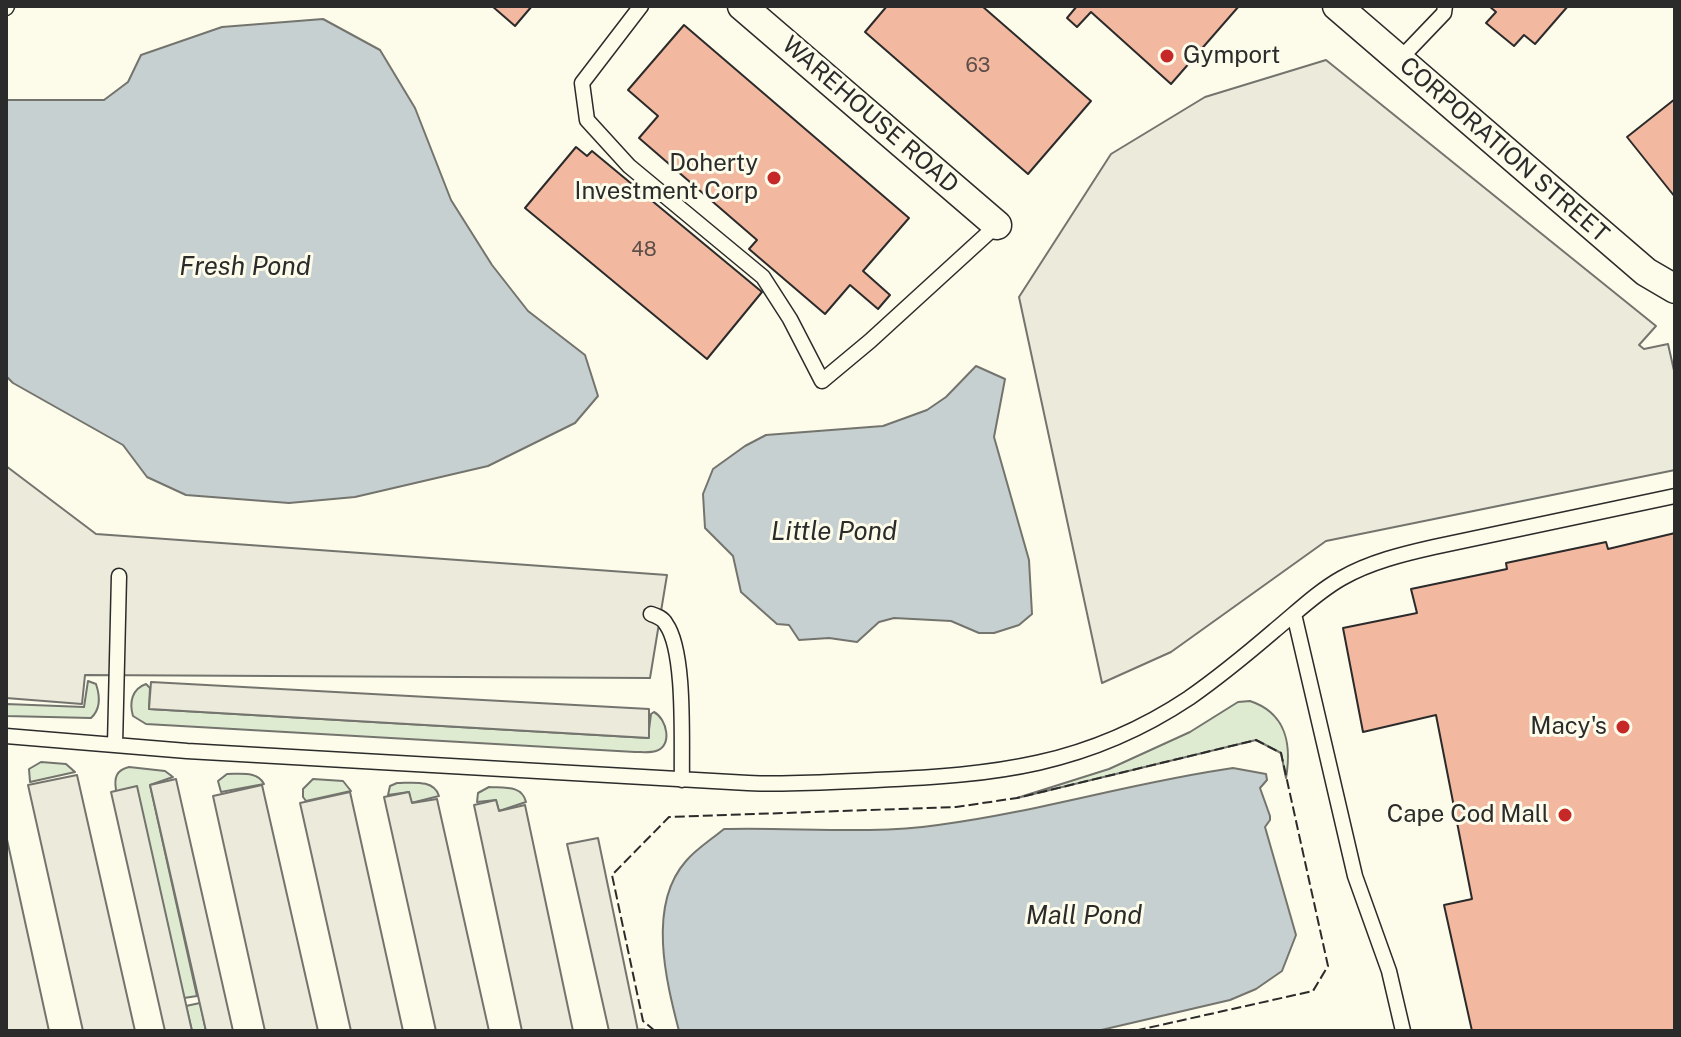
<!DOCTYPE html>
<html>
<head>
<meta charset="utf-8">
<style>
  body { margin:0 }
  #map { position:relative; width:1681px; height:1037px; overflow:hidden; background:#fdfbea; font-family:"Public Sans",sans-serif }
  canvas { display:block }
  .frame { position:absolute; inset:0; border:8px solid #2b2b2b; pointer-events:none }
</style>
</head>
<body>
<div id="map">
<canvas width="1681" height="1037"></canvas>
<div class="frame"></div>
</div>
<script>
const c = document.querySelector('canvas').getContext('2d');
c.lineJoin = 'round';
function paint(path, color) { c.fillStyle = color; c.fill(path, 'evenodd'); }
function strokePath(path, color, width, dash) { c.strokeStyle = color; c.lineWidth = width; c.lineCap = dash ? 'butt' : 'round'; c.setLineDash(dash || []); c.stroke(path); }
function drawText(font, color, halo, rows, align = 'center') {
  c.font = font + ' "Public Sans",sans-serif'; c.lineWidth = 6; c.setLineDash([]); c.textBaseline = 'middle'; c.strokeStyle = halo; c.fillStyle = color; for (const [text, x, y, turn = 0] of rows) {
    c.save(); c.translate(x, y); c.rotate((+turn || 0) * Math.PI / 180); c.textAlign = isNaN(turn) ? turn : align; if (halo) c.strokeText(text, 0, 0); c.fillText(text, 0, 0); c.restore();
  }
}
const green = new Path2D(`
  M88,681L96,684C100,696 101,709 91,718L6,716V704L84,707Z
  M146,684L150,688L149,709L648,738L651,714L654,712C667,719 673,746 656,751C650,753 642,752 635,752L146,724L133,716C129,702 132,689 146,684Z
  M1250,701C1286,713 1292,743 1286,778L1281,753L1256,740L1017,798L1109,769L1190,732L1238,702Z
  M41,762L66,764L75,772L30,782L29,769Z
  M129,767L165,771L173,777L150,785L197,996L184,998L116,790C114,778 116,770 129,767Z
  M227,774C241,774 258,771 264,784L221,792L218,781Z
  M313,779L343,781L351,791L306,801L303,797V789Z
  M397,783C412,783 434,779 439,796L411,803L409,792L388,795L390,786Z
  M489,787C504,788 522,785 526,802L499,811L496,800L477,802L478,793Z
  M200,1003L206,1031H192L186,1006Z`);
const parking = new Path2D(`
  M1326,60L1656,326L1639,345L1644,349L1668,344L1675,375V470L1326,541L1171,652L1102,683L1019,297L1111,154L1205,97Z
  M6,466L96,534L667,575L650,678L85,675L82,704L6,698Z
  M151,682L649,709V738L149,709Z
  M77,775L135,1031H83L28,785Z
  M176,779L233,1031H206L150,785Z
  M262,785L318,1031H265L213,796Z
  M137,786L192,1031H165L111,792Z
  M350,792L403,1031H351L300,803Z
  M409,792L412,803L437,799L489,1031H436L384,797Z
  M496,800L499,811L525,805L573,1031H522L474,805Z
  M6,835L49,1031H6Z
  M598,838L638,1031H609L567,844Z`);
const water = new Path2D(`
  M323,19L380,50L415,108L451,200L492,265L528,311L585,355L598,396L575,423L488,466L355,497L289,503L186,495L147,477L123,445L13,383L6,376V100H104L128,82L141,55L222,27Z
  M976,366L1005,379L994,437L1029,560L1032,614L1019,625L994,633H979L951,621L894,618L879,622L857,642L829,638L799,640L789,625L777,624L741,592L733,556L705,528L703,494L713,469L745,446L766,435L883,426L927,410L946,397Z
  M1233,768L1266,774L1267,780L1260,788L1270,816V820L1265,827L1296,935L1282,971L1256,989L1230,1000L1097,1031H679C666,981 647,905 686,861C696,849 712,839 724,829C796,827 867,835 938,825C1038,812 1134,782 1233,768Z`);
const building = new Path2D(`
  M492,6H532L515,26Z
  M887,6H982L1091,101L1028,174L865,32Z
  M1077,6H1239L1171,84L1091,12L1077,27L1067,18Z
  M1489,6H1568L1535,44L1524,35L1514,46L1486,23L1496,12Z
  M684,25L909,218L863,271L890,295L878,309L850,285L825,314L749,249L757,240L639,138L658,116L628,90Z
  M1675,99V197L1627,137Z
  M576,147L587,156L592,151L762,292L707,359L525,208Z
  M1675,533V1031H1472L1444,905L1472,899L1436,715L1363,732L1343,628L1417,613L1411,589L1507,569L1506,563L1606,542L1608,549Z`);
const path = new Path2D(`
  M639,1031H647`);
const service = new Path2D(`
  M641,6L582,83L587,120L629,166L763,277L790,319L822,381L870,341L997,225
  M6,8L7,6
  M1399,60L1444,13L1445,6
  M651,614C657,616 663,618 666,624C686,652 681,743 682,780
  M1294,614L1355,876L1389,971L1403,1031
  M6,736L187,751L748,783C790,785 833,782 876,780C994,775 1087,766 1189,698C1219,677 1247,654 1275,630C1297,612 1317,592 1342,578C1370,562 1403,554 1434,547L1675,496
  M115,745L119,576`);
const minor = new Path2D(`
  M742,6L997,225
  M1337,6L1646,272L1675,289`);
const fence = new Path2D(`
  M655,1031L643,1021L612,875L669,817L956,807L1017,798L1256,740L1281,753L1328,966L1313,991L1134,1031`);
const markers = [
  [1167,56,8,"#c62828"],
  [774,178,8,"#c62828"],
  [1623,727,8,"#c62828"],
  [1565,815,8,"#c62828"]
];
const numberNames = [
  ["63",978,66],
  ["48",644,250]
];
const poiNames = [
  ["Gymport",1183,56,"left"],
  ["Doherty",758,164],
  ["Investment Corp",758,192],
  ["Macy's",1607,727],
  ["Cape Cod Mall",1549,815]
];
const streetNames = [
  ["WAREHOUSE ROAD",870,115,41],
  ["CORPORATION STREET",1504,150,41]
];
const waterNames = [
  ["Fresh Pond",245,267],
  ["Little Pond",834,532],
  ["Mall Pond",1084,916]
];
paint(green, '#deebd1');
strokePath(green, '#74746e', 2);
paint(parking, '#eceadb');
strokePath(parking, '#74746e', 2);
paint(water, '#c7d0d0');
strokePath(water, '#74746e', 2);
paint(building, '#f2b8a0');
strokePath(building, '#2b2b2b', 2);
strokePath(service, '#2b2b2b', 17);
strokePath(minor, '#2b2b2b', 31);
strokePath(path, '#6a6964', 5, [6, 4]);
strokePath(service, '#fdfbea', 14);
strokePath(minor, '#fdfbea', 28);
strokePath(fence, '#2b2b2b', 2, [10, 4]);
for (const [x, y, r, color] of markers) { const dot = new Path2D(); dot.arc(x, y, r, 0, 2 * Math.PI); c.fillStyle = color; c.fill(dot); strokePath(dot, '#fdfbea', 3); }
drawText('20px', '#5d4e48', null, numberNames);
drawText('24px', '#2b2b2b', '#fdfbea', poiNames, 'right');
drawText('24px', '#2b2b2b', '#fdfbea', streetNames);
drawText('italic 26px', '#2b2b2b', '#fdfbea', waterNames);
</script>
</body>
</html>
